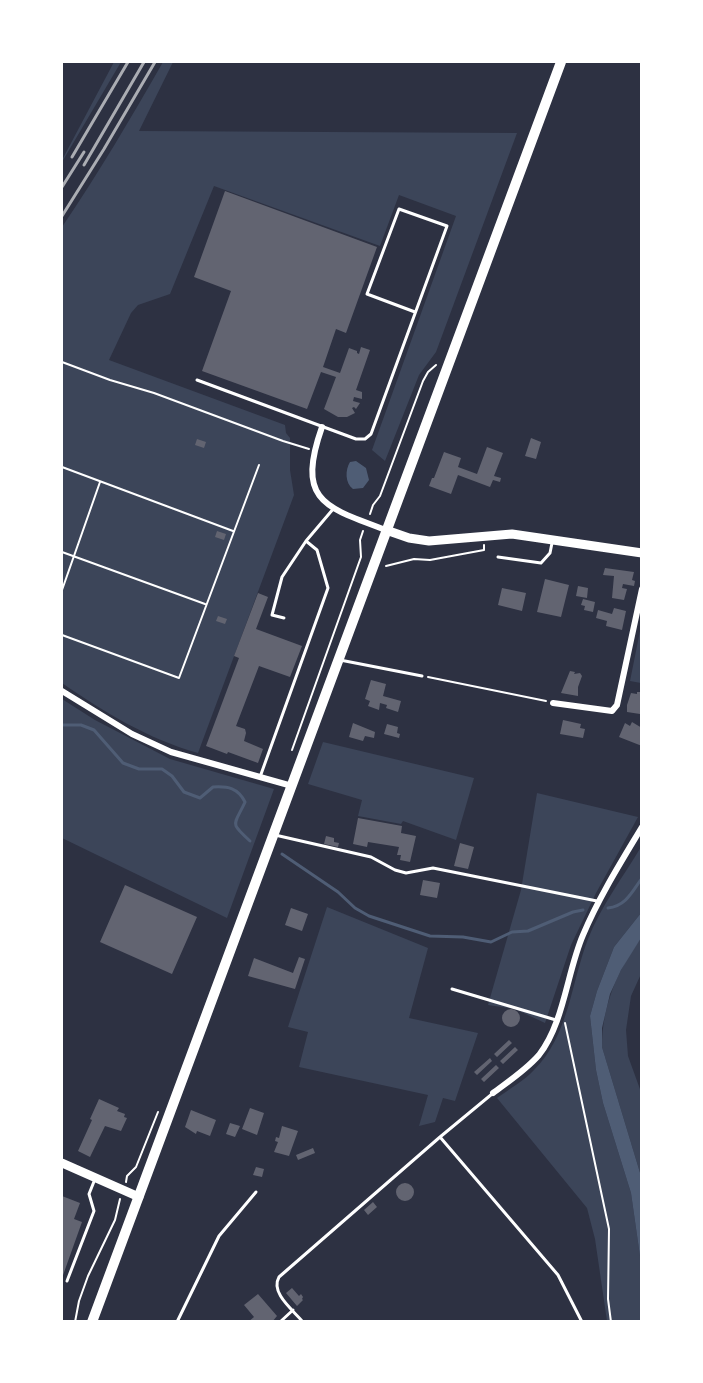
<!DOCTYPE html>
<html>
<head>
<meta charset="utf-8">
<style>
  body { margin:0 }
  #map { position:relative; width:703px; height:1383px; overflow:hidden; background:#2d3142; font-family:"DejaVu Sans",sans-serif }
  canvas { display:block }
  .frame { position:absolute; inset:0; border:63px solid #fff; pointer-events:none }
</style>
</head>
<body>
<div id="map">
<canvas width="703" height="1383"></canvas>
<div class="frame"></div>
</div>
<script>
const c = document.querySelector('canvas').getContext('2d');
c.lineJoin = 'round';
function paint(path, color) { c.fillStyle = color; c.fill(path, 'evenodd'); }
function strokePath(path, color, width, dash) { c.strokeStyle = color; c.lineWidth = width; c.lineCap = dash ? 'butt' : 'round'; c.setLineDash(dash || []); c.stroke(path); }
const green = new Path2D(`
  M114,62H121L62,162V160Z
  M163,62H173L139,131L517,133L436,352L419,375L385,461L372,450L456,216L399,195L380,246L214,186L170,294L138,305L131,313L109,360L285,425L286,433L290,438V470L294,495L198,753C148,739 104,712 62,683V227C98,174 131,118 163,62Z
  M641,626V683L630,681Z
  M62,699L95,720L170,759L274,789L227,918L62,838Z
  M323,742L474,778L456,840L403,821L401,824L358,816L362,800L308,784Z
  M537,793L638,817L596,893L571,945L545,1023L515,1009L488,1005L521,890Z
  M641,847V913L614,947L597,991L590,1016L596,1070L603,1103L631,1193L641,1263V1321H607L595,1239L587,1208L497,1098C509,1089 524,1081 534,1070C569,1035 571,983 588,939C601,906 623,877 641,847Z
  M327,907L428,948L409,1018L478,1033L455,1101L443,1098L435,1122L419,1126L428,1095L299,1067L308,1032L288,1027Z
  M641,938V974L631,996L626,1030L628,1056L641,1092V1176L602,1047C602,1007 617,970 641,938Z`);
const water = new Path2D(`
  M356,461L366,468L369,480L363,488L353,489C345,483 345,470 350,462Z
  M641,913V938L621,970L610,994L602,1028V1047L641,1176V1263L631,1193L603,1103L596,1070L590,1016L597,991L614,947Z`);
const stream = new Path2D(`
  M62,725H81L94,730L123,763L139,769H162L172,776L184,792L200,798L213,787C228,786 238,788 245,802C234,826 229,822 250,841
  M282,854L338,892L355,908L369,916L430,936L463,937L491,942L512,932L528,931L573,912L583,910
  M608,908C626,906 632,892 642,878`);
const building = new Path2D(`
  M225,191L377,247L346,333L336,329L323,367L340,373L349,348L357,351V353L359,354L361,347L370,350L356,390L362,392V399L354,397L353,401L360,403L356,409L354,407L352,408L355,413L347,417H338L324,409L336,377L321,372L307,409L202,371L231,291L194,277Z
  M531,438L541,442L536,459L525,456Z
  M197,439L206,442L204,448L195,445Z
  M487,447L503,453L494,476L501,478L500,482L493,480L490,487L458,475L451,494L429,486L432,478H434L444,452L461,458L458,467L477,474Z
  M217,531L226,534L224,540L215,537Z
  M605,568L634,572L632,580L635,581L634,586L623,584L622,588L627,589L624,600L612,598L614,576L603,575Z
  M545,579L569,585L561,617L537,612Z
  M578,586L588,588L587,598L576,596Z
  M502,588L526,593L522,611L498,605Z
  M258,593L268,597L256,629L302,646L290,677L259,666L236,726L245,729L246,733L244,741L263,749L258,763L228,752L227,754L206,746L239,658L234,656Z
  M583,599L595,602L593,612L584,610L585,606L581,605Z
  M614,608L626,611L622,630L606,626L607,621L596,618L598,610L612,614Z
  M218,616L227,619L225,624L216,621Z
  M570,671L575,672L574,674L580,673L582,676L578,687V696L561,693Z
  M371,680L386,684L383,696L401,701L398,712L386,708L387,705L380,703L379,710L368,706L370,701L365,699Z
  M637,692H642L640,714L627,712V705L631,693L637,694Z
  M563,720L581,724L580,728L585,729L583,738L560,734Z
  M632,722L642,728V746L619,737L625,723L630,726Z
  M353,723L375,732L374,738L365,736L363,741L349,737Z
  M387,724L398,727L397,733L400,734L399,738L384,734Z
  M358,818L402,826L401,833L416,836L410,862L400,860L401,855H397L399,847L368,842L367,847L353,844Z
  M326,836L334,838V842L339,843L338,847L324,844Z
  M460,843L474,847L468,869L454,866Z
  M423,880L440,883L437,898L420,895Z
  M125,885L197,917L172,974L100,942Z
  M291,908L308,914L302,931L285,925Z
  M299,957L305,959L295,989L248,976L254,958L293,973Z
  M502 1018a9 9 0 1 1 18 0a9 9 0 1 1-18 0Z
  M509,1040L512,1043L497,1057L494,1054Z
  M515,1047L518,1050L503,1064L500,1061Z
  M490,1058L492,1061L477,1075L474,1072Z
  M496,1065L499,1068L484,1082L481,1079Z
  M99,1099L119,1108L117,1111L125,1114L124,1117L127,1118L121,1131L105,1126L90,1157L78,1151L92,1120L90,1119Z
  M250,1108L264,1113L257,1135L242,1129Z
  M191,1110L216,1120L210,1136L197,1131L196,1134L185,1127Z
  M230,1123L240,1126L235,1137L226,1134Z
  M282,1126L298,1131L289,1156L274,1152L278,1142L275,1141L276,1137L279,1138Z
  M313,1148L315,1153L298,1160L296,1155Z
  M256,1167L264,1169L262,1177L253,1175Z
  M396 1192a9 9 0 1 1 18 0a9 9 0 1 1-18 0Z
  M62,1196L80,1203L74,1219L82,1222L62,1278Z
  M373,1202L377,1207L368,1215L364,1210Z
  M292,1288L299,1296L301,1294L303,1297L302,1299L303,1300L297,1306L286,1293Z
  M258,1294L277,1316L272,1322H248L254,1317L244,1305Z`);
const path = new Path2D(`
  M62,362L110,380L154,393L283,441L309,449
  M62,467L233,531
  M370,514L373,505L380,496L423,381L428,372L436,365
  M62,552L205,604
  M386,566L414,559L430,560L484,550V545
  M62,590L100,482
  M62,635L179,678L259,465
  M428,677L546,701
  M292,750L361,557L360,540L363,531
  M565,1023L609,1229L608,1299L611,1322
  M126,1182L127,1176L136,1167L158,1112
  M75,1322L79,1301L88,1276L115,1220L120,1199`);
const service = new Path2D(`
  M197,380L356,439H365L371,434L447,226L399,209L367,294L415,312
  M498,557L541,563L550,553L552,543
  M284,618L272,615L282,577L306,541
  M340,660L422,676
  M260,777L328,588L317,550L306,541L334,508
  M275,835L371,857L395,870L406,873L433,868L597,901
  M452,989L556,1020
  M440,1137L558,1275L582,1322
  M67,1281L94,1211L89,1194L95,1179
  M177,1322L219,1236L256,1192
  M280,1322L293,1310
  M303,1322C293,1310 270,1293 279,1277L440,1137L492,1094`);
const minor = new Path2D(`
  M322,427C296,501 324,507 386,530
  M62,691L132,734L171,752L292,786
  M553,703L612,711L617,705L642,589
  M493,1093C509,1081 526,1070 539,1055C564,1023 567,972 583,935C599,897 621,862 642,827`);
const secondary = new Path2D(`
  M386,530L409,538L429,541L512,534L642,553
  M62,1163L139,1197`);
const primary = new Path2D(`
  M92,1322L561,62`);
const rail = new Path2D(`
  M72,157L128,62
  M84,165L144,62
  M62,187L84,152
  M62,216L104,149L155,62`);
paint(green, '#3c4559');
paint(water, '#4f5d75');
strokePath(stream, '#4f5d75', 3);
paint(building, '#626471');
strokePath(path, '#fff', 2);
strokePath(service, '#fff', 3);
strokePath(minor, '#fff', 6);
strokePath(secondary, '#fff', 9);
strokePath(primary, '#fff', 10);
strokePath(rail, '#abadb3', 3);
</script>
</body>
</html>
